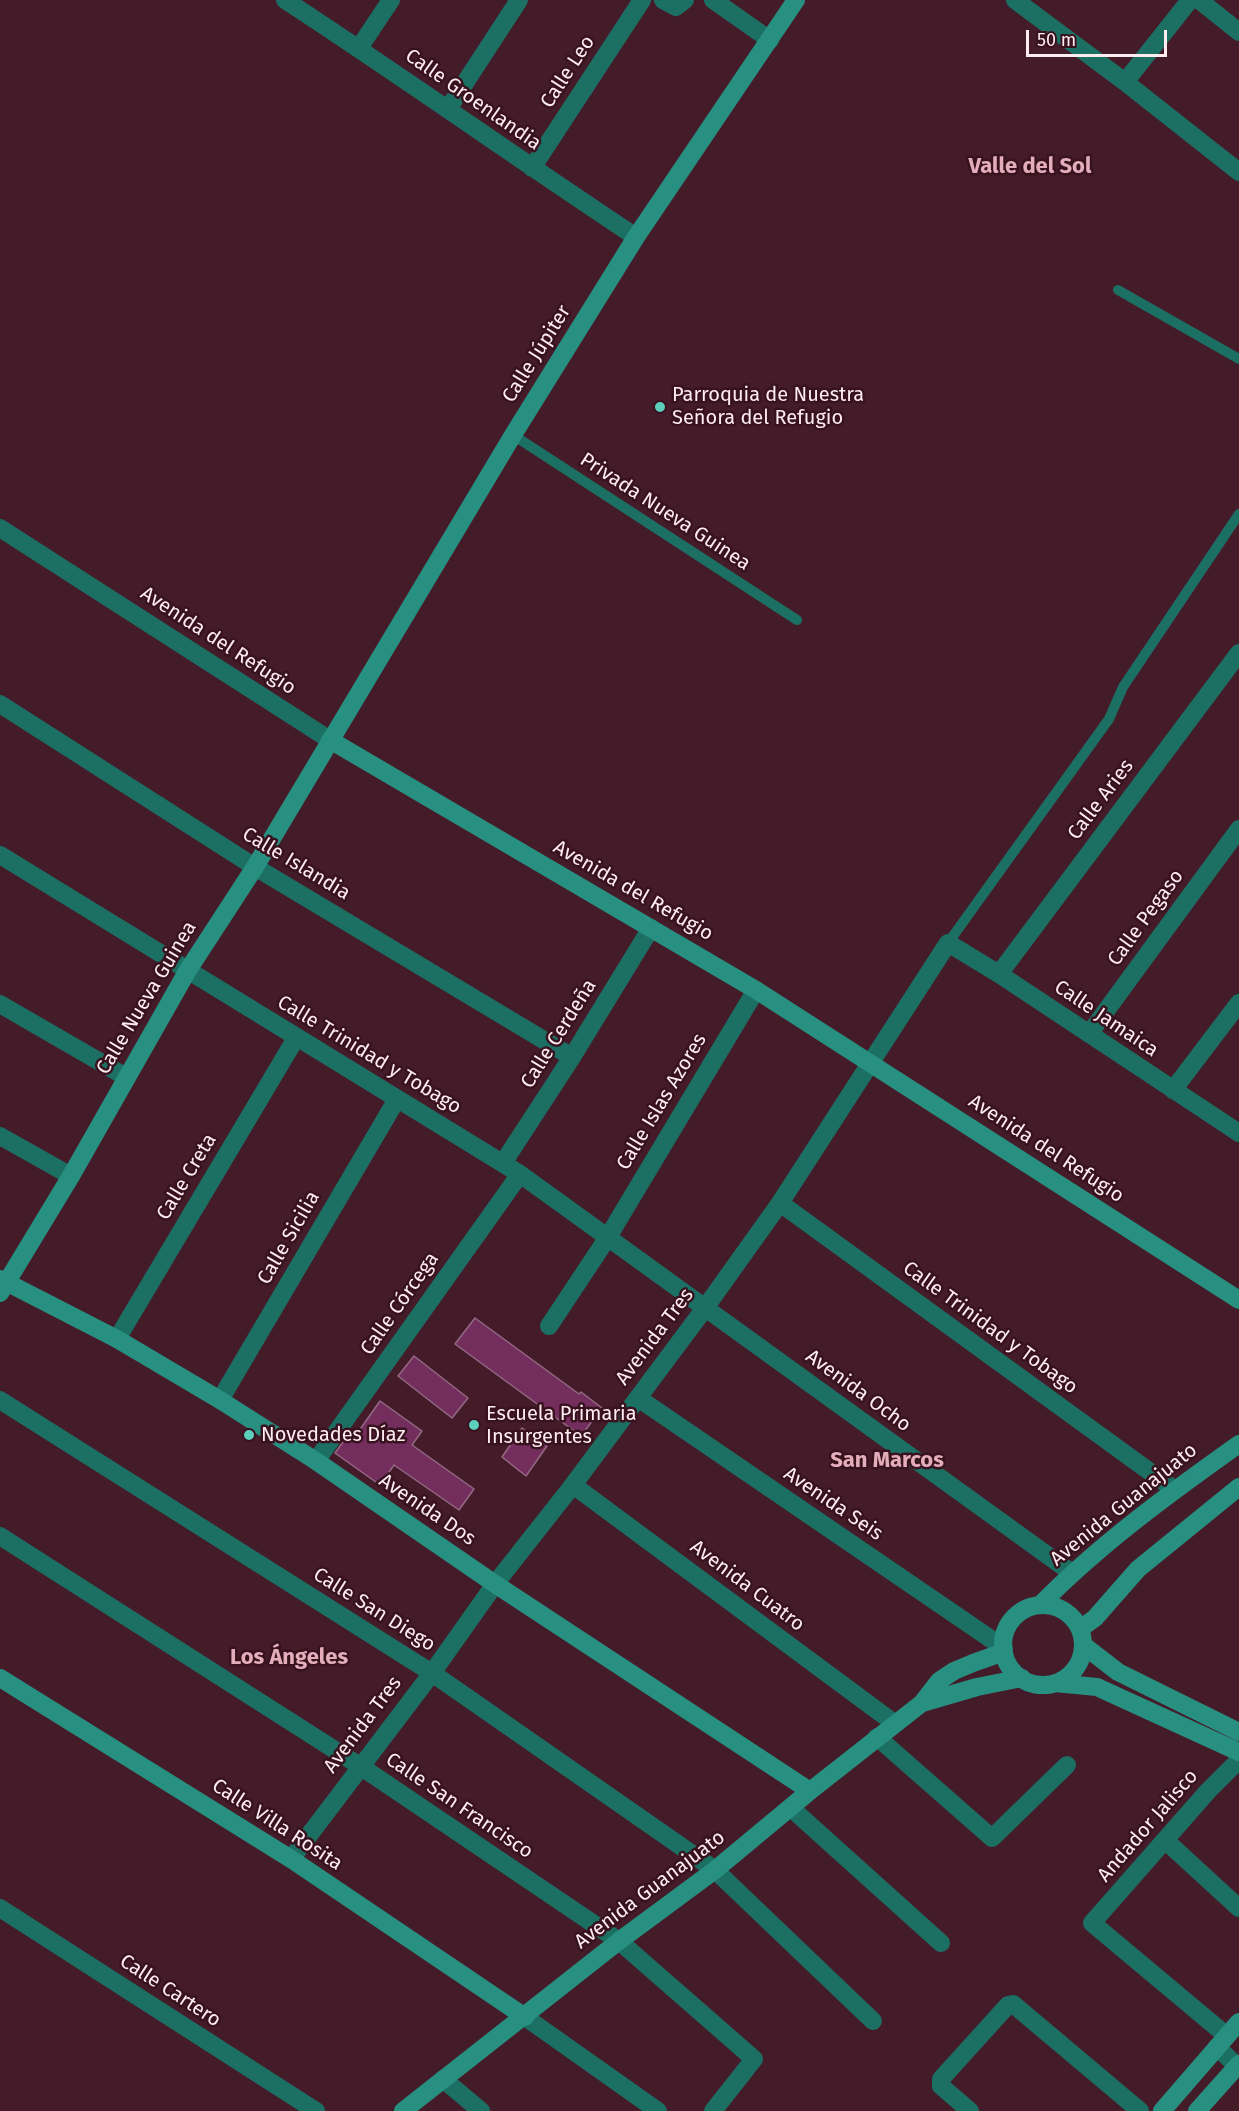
<!DOCTYPE html>
<html>
<head>
<meta charset="utf-8">
<style>
  body { margin:0 }
  #map { position:relative; width:1239px; height:2111px; overflow:hidden; background:#441c29; font-family:"Fira Sans",sans-serif }
  canvas { display:block }
  .scale { position:absolute; left:1026px; top:30px; width:141px; height:27px; box-sizing:border-box; border:3px solid #feecf0; border-top:0; padding-left:8px; font-size:18px; line-height:21px; white-space:nowrap; color:#feecf0; -webkit-text-stroke:4px #39121f; paint-order:stroke }
</style>
</head>
<body>
<div id="map">
<canvas width="1239" height="2111"></canvas>
<div class="scale">50 m</div>
</div>
<script>
const c = document.querySelector('canvas').getContext('2d');
c.lineJoin = 'round';
function paint(path, color) { c.fillStyle = color; c.fill(path, 'evenodd'); }
function strokePath(path, color, width, dash) { c.strokeStyle = color; c.lineWidth = width; c.lineCap = dash ? 'butt' : 'round'; c.setLineDash(dash || []); c.stroke(path); }
function drawText(font, color, halo, rows, align = 'center') {
  c.font = font + ' "Fira Sans",sans-serif'; c.lineWidth = 5; c.setLineDash([]); c.textBaseline = 'middle'; c.strokeStyle = halo; c.fillStyle = color; for (const [text, x, y, turn = 0] of rows) {
    c.save(); c.translate(x, y); c.rotate((+turn || 0) * Math.PI / 180); c.textAlign = isNaN(turn) ? turn : align; if (halo) c.strokeText(text, 0, 0); c.fillText(text, 0, 0); c.restore();
  }
}
const building = new Path2D(`
  M475,1318L579,1394L581,1392L602,1408L581,1436L455,1344Z
  M414,1356L468,1398L452,1418L398,1376Z
  M380,1401L422,1431L412,1445L474,1489L459,1510L394,1465L380,1485L335,1453L351,1431L356,1435Z
  M522,1428L547,1446L526,1476L502,1457Z`);
const lane = new Path2D(`
  M1118,290L1239,359
  M513,435L797,620
  M948,943L1109,719L1123,687L1239,514`);
const street = new Path2D(`
  M285,0C403,77 518,159 636,237
  M663,0L676,7L685,0
  M713,0L770,40
  M1015,0L1125,82L1239,172
  M1199,0L1239,32
  M359,48L391,0
  M1125,82L1190,0
  M448,109L519,0
  M532,168L642,0
  M0,528L330,740
  M0,704L255,867L572,1057
  M0,855L520,1174L1072,1573
  M999,974L1239,653
  M0,1004L126,1077
  M1089,1034L1239,829
  M1173,1090L1239,1003
  M0,1136L71,1176
  M503,1163L572,1057L651,928
  M780,1203L1175,1490
  M549,1326L608,1237L756,990
  M117,1339L296,1038
  M638,1398L1004,1648
  M0,1400L432,1673L715,1870L873,2021
  M220,1400L397,1099
  M316,1461L520,1174
  M573,1485L894,1723
  M0,1536L360,1766L619,1941L754,2059L713,2111
  M877,1737L992,1838L1067,1765
  M791,1808L941,1943
  M1166,1841L1239,1908
  M291,1859L432,1673L495,1584L573,1485L705,1308L780,1203L948,943L999,974L1239,1133
  M0,1908L316,2111
  M525,2017L658,2111
  M1227,2036L1092,1923L1208,1791L1239,1760
  M1217,2047L1239,2068
  M443,2079L481,2111
  M970,2111L941,2086V2079L1008,2005L1013,2004L1140,2111`);
const secondary = new Path2D(`
  M330,740L756,990L1239,1300
  M0,1279L117,1339L220,1400L316,1461L495,1584L810,1791
  M0,1293L71,1176L188,970L255,867L513,435L636,237L796,0
  M1040,1605C1100,1544 1170,1493 1239,1444
  M1003 1645a40 40 0 1 1 80 0a40 40 0 1 1-80 0Z
  M1080,1629L1095,1618L1138,1569L1239,1487
  M1083,1645L1118,1672L1239,1732
  M0,1678L291,1859L525,2017
  M1055,1683L1097,1687L1239,1752
  M922,1703L977,1687L1022,1678
  M403,2111L619,1941L715,1870L810,1791L922,1703L939,1681L954,1671L973,1663L1004,1652
  M1162,2111L1239,2022
  M1197,2111L1239,2064`);
const markers = [
  [660,407,6,"#5bcebc"],
  [474,1425,6,"#5bcebc"],
  [249,1435,6,"#5bcebc"]
];
const streetNames = [
  ["Calle Leo",568,72,-57],
  ["Calle Groenlandia",473,100,35],
  ["Calle Júpiter",537,354,-58],
  ["Privada Nueva Guinea",665,512,33],
  ["Avenida del Refugio",218,641,33],
  ["Calle Aries",1101,800,-53],
  ["Calle Islandia",296,864,31],
  ["Avenida del Refugio",633,891,30],
  ["Calle Pegaso",1146,918,-54],
  ["Calle Nueva Guinea",147,998,-59],
  ["Calle Jamaica",1106,1019,34],
  ["Calle Cerdeña",559,1034,-58],
  ["Calle Trinidad y Tobago",369,1055,31],
  ["Calle Islas Azores",662,1102,-59],
  ["Avenida del Refugio",1046,1149,33],
  ["Calle Creta",187,1177,-59],
  ["Calle Sicilia",289,1238,-60],
  ["Calle Córcega",400,1304,-55],
  ["Calle Trinidad y Tobago",990,1328,36],
  ["Avenida Tres",655,1337,-53],
  ["Avenida Ocho",858,1391,36],
  ["Avenida Seis",833,1504,34],
  ["Avenida Guanajuato",1124,1505,-39],
  ["Avenida Dos",427,1510,34],
  ["Avenida Cuatro",747,1586,37],
  ["Calle San Diego",374,1610,32],
  ["Avenida Tres",363,1725,-53],
  ["Calle San Francisco",459,1806,34],
  ["Calle Villa Rosita",277,1825,33],
  ["Andador Jalisco",1148,1826,-49],
  ["Avenida Guanajuato",650,1890,-37],
  ["Calle Cartero",170,1991,33]
];
const poiNames = [
  ["Parroquia de Nuestra",672,395],
  ["Señora del Refugio",672,418],
  ["Escuela Primaria",486,1414],
  ["Insurgentes",486,1437],
  ["Novedades Díaz",261,1435]
];
const quarterNames = [
  ["Valle del Sol",1030,167],
  ["San Marcos",887,1461],
  ["Los Ángeles",289,1658]
];
paint(building, '#742e5e');
strokePath(building, '#936983', 1.5);
strokePath(lane, '#1c6f63', 10);
strokePath(street, '#1c6f63', 18);
strokePath(secondary, '#289081', 18);
for (const [x, y, r, color] of markers) { const dot = new Path2D(); dot.arc(x, y, r, 0, 2 * Math.PI); c.fillStyle = color; c.fill(dot); strokePath(dot, '#39121f', 2); }
drawText('20px', '#feecf0', '#39121f', streetNames);
drawText('20px', '#feecf0', '#39121f', poiNames, 'left');
drawText('bold 22px', '#e3adbb', '#39121f', quarterNames);
</script>
</body>
</html>
